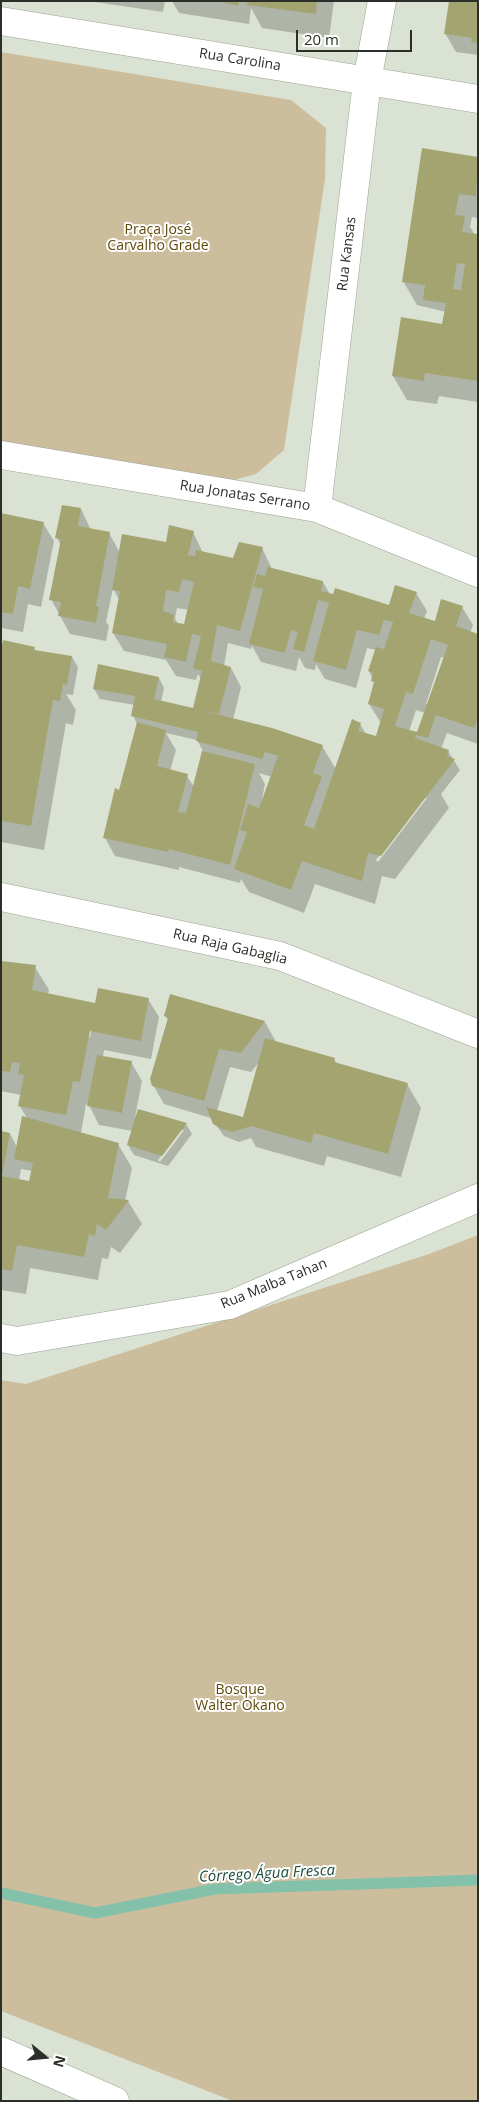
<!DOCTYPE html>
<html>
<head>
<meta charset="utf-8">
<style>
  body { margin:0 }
  #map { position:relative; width:479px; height:2102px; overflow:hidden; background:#dae2d3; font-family:"Open Sans",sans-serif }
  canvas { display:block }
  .frame { position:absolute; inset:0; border:2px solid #2c2f29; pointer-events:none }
  .north { position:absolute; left:20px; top:2032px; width:50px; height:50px; -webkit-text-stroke:4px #fff; paint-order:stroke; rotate:107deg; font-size:14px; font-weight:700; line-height:20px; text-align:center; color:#2c2f29 }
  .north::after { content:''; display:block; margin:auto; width:18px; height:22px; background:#2c2f29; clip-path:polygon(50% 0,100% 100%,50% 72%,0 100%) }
  .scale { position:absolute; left:296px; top:30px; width:116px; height:22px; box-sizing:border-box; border:2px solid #2c2f29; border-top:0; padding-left:6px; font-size:15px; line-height:18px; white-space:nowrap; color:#2c2f29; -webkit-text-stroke:4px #fff; paint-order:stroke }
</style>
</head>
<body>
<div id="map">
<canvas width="479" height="2102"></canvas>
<div class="frame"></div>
<div class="north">N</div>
<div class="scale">20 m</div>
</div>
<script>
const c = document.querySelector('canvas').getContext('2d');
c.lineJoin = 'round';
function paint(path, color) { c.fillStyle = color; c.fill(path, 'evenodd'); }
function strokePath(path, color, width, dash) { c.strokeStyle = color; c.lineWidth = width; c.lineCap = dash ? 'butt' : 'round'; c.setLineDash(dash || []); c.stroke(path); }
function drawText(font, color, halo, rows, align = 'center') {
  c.font = font + ' "Open Sans",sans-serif'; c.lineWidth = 4; c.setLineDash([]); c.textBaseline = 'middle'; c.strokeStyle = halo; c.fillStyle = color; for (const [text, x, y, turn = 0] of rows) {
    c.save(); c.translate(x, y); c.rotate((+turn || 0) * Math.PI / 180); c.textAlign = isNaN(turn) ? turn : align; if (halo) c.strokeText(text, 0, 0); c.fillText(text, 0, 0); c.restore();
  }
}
const green = new Path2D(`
  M1,52L291,100L326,128L325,179L284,450L256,474L227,482L1,445Z
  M478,1235V2101H233L1,2011V1380L26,1384L429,1254Z`);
const shadow = new Path2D(`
  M88,1H165L163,12Z
  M172,1H334L329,38L262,28L251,8L249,24L179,13Z
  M478,1V55L456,52L445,33Z
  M478,158V218L472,217L470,227L475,235H478V402L439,396L437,404L407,400L393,376L443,325L446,312L417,305L403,281Z
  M81,509L91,530L109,533L120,553L166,544L193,532L203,553L234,560L262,548L272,569L323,582L330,594L390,606L416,593L427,611L424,619L435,623L462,607L473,625L470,633L478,636V744L447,733L441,749L448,751L460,770L441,794L449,808L395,879L382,876L375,904L315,884L304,913L249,892L241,879L240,883L179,867V870L115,856L105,838L120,791L137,724L133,715L135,705L100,699L94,689L159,678L164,688L161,702L196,711L201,679L198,674L196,680L176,676L166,660L124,651L113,633L119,600L113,588L106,622L109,626L106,641L70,634L51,599L61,546L57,538ZM177,608L189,610L185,626L178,624L175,618ZM228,643L251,649L252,646L261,662L296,671L299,657L305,668L315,670L316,664L325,679L356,688L367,648L376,650L369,671L375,685L369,704L381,723L377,738L366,734L360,724L337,771L322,746L233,720L241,687L231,668L224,666ZM441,657L445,658L428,704H426ZM416,710L425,713L417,735L409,731ZM166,733L197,740L203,751L194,787L187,776L170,771L176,750ZM259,773L272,777L263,799H262L265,784ZM423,798H427L378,862L376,860Z
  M1,515L43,523L54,541L41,607L28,604L23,632L1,628Z
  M34,648L36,652L72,657L78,667L73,695L66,694L76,710L73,725L66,723L44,850L1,842V657Z
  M1,962L35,967L49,990L48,994L94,1004L148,999L159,1017L151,1059L104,1050L103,1057L131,1062L142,1081L135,1117L139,1111L186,1124L192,1134L168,1166L134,1155L128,1145L133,1131L99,1125L89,1105L86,1104L81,1133L118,1144L132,1168L125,1201H128L142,1224L120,1253L111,1247L108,1259L102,1258L98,1280L30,1268L26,1294L1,1290V1133L10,1134L17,1147L27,1118L19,1105L21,1095L1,1091ZM93,1022L90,1037L88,1036ZM181,1130H184L160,1162L158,1160ZM21,1169L32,1171L30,1182L19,1180Z
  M171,996L265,1022L275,1040L274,1042L334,1059L337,1064L407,1084L421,1108L401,1177L327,1156L324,1166L256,1147L251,1138L239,1142L224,1136L211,1118L164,1104L153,1085L169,1022L165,1015ZM260,1061L244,1118L217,1111L230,1067L251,1072Z`);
const stream = new Path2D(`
  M1,1893L95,1913L215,1889L478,1880`);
const building = new Path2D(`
  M217,1H239L238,6Z
  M248,1H317L316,14L247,5Z
  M449,1H478V43L471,42L472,38L444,34Z
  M422,148L478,157L476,196L459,194L455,215L465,216L462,232L478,234V381L425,373L424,381L392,376L401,317L442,324L446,303L423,300L425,285L402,282ZM457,263L465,264L459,305L461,290L453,289Z
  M62,505L81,508L78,526L110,532L96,606L99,607L96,623L58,616L61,602L49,600L61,539L55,538Z
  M1,513L44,522L30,589L18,586L13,614L1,612Z
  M169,525L194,531L188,555L195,556L196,550L233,558L239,542L263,547L240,631L217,625L211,661L231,667L219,714L200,710L272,728L323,745L313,773L322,776L304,825L314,829L352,719L361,723L358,731L376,736L384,709L368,704L374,682L371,681L373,673L368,671L376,647L384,649L393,622L384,620L379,635L357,630L346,670L313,661L329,603L318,600L304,652L293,649L298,632L291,630L285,653L249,644L263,589L253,587L257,574L265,576L268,567L323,581L321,591L333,594L335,588L389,605L395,585L417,592L409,613L435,621L441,599L463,606L456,626L478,634V718L474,728L436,715L428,738L416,735L415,738L449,750L447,756L455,759L381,856L368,853L362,881L302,861L291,890L234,869L247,832L240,830L248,804L259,808L278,756L265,752L262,759L196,741L198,732L131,716L135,696L93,689L98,664L159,677L154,699L193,708L202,671L193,668L201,636L192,634L186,662L164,657L167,644L112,633L120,591L112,590L122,534L166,542ZM182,579L194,582L184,624L173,622L174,615L163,611L166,590L179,592ZM431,639L448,645L417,732L395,726L406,692L413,694Z
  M3,640L35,647L34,650L72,656L67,685L63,684L60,701L53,700L31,826L1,821V651Z
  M137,722L166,730L157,766L188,774L178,812L186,813L202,751L255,764L230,865L169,849L168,852L103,838L115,788L119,790Z
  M1,961L36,965L32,990L95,1003L98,988L149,998L141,1041L90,1031L80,1082L73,1081L66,1115L18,1106L24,1075L18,1074L20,1063L12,1062L10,1072L1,1071Z
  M170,994L265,1021L241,1053L219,1049L204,1101L152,1086L150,1079L168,1018L164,1016Z
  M265,1038L335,1058L334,1062L408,1083L388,1154L314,1133L311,1143L251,1126L233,1132L222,1129L213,1124L206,1107L243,1117Z
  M97,1055L132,1061L122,1113L87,1106Z
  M138,1109L187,1123L162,1156L127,1145Z
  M22,1116L119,1143L108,1198L129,1200L106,1230L97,1224L95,1236L89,1234L84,1257L17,1245L12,1271L1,1269V1131L10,1133L2,1176L29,1181L33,1163L14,1159Z`);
const minor = new Path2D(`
  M1,21L478,99
  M1,455L317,508L478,573
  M317,508L367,81L382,1
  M1,897L280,956L478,1034
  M1,1338L17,1341L230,1305L478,1198
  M1,2051L115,2101`);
const streetNames = [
  ["Rua Carolina",240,60,9],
  ["Rua Kansas",347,254,-83],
  ["Rua Jonatas Serrano",245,496,9],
  ["Rua Raja Gabaglia",230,947,13],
  ["Rua Malba Tahan",274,1284,-22]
];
const parkNames = [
  ["Praça José",158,230],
  ["Carvalho Grade",158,246],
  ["Bosque",240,1690],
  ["Walter Okano",240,1706]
];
const waterNames = [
  ["Córrego Água Fresca",267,1874,-3]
];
paint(green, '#ccbe9d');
paint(shadow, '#0003');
strokePath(stream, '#84c1aa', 11);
paint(building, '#a4a470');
strokePath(minor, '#9ba294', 29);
strokePath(minor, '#fff', 28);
drawText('14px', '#2c2f29', '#fff', streetNames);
drawText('14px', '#5f4909', '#fff', parkNames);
drawText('italic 15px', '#1a4c3c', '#fff', waterNames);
</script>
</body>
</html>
